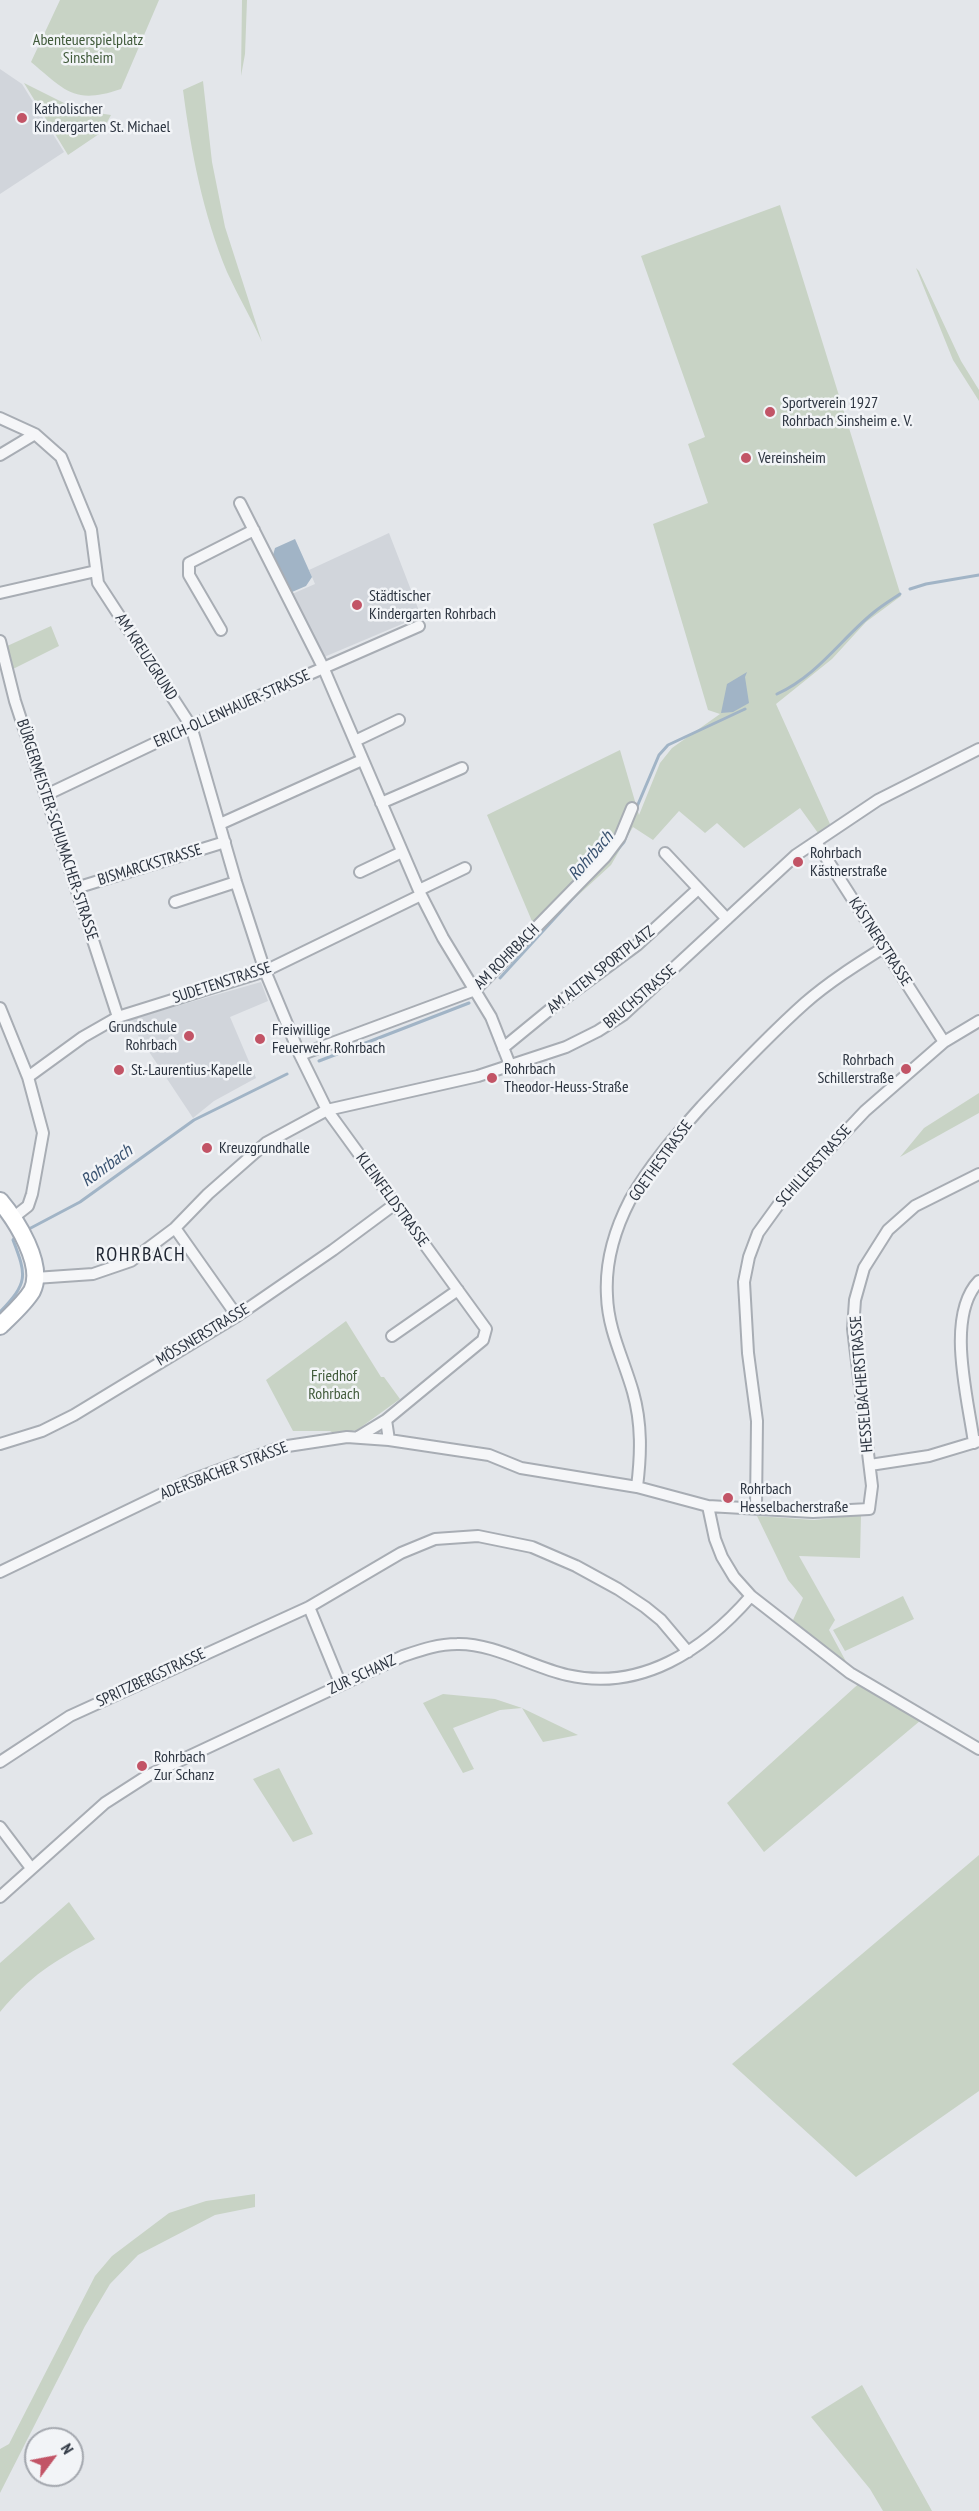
<!DOCTYPE html>
<html>
<head>
<meta charset="utf-8">
<style>
  body { margin:0 }
  #map { position:relative; width:979px; height:2511px; overflow:hidden; background:#e3e6ea; font-family:"PT Sans Narrow",sans-serif }
  canvas { display:block }
  .north { position:absolute; left:24px; top:2427px; width:60px; height:60px; box-sizing:border-box; background:#f2f4f7; border:2px solid #a3a7ae; border-radius:50%; rotate:58deg; font-size:16px; font-weight:700; line-height:24px; text-align:center; color:#2c3440 }
  .north::after { content:''; display:block; margin:auto; width:21px; height:27px; background:#c25466; clip-path:polygon(50% 0,100% 100%,50% 72%,0 100%) }
</style>
</head>
<body>
<div id="map">
<canvas width="979" height="2511"></canvas>
<div class="north">N</div>
</div>
<script>
const c = document.querySelector('canvas').getContext('2d');
c.lineJoin = 'round';
function paint(path, color) { c.fillStyle = color; c.fill(path, 'evenodd'); }
function strokePath(path, color, width, dash) { c.strokeStyle = color; c.lineWidth = width; c.lineCap = dash ? 'butt' : 'round'; c.setLineDash(dash || []); c.stroke(path); }
function drawText(font, color, halo, rows, align = 'center') {
  c.font = font + ' "PT Sans Narrow",sans-serif'; c.lineWidth = 5; c.setLineDash([]); c.textBaseline = 'middle'; c.strokeStyle = halo; c.fillStyle = color; for (const [text, x, y, turn = 0] of rows) {
    c.save(); c.translate(x, y); c.rotate((+turn || 0) * Math.PI / 180); c.textAlign = isNaN(turn) ? turn : align; if (halo) c.strokeText(text, 0, 0); c.fillText(text, 0, 0); c.restore();
  }
}
const built = new Path2D(`
  M0,69L22,84L64,152L0,194Z
  M389,533L421,616L324,657L292,594L315,584L309,570Z
  M261,982L268,1001L230,1017L256,1078L214,1101L193,1118L128,1020Z`);
const green = new Path2D(`
  M60,0H159L121,89C74,105 66,91 31,62Z
  M242,0H247L245,54L241,76Z
  M203,81L212,162L225,227L262,342C251,318 238,296 227,272C203,214 191,152 183,90Z
  M24,83L78,110L111,115L102,132L68,155Z
  M780,205L901,596L866,622L832,659L776,704L830,824L818,833L800,808L744,848L717,823L705,833L679,811L653,840L633,827L611,865L537,933L487,815L620,750L639,815L660,763L672,748L720,714L708,710L653,524L708,503L688,444L705,437L641,256Z
  M916,268L919,271L961,361L979,390V401L953,360Z
  M51,626L59,646L13,669L5,647Z
  M979,1093V1113L900,1157L924,1128Z
  M346,1321L381,1377H384L400,1399L357,1430L335,1434L330,1431H293L266,1380Z
  M861,1515L860,1558L799,1556L835,1620L829,1630L850,1669L793,1620L803,1598L788,1580L757,1516L814,1520Z
  M903,1596L914,1619L845,1651L833,1630Z
  M865,1678L927,1715L764,1852L727,1803Z
  M443,1694L495,1699L522,1708L578,1735L543,1742L522,1708L500,1710L453,1728L474,1769L463,1773L423,1703Z
  M279,1768L313,1834L293,1842L253,1779Z
  M979,1855V2091L856,2177L732,2064Z
  M69,1902L95,1939C53,1962 31,1975 0,2012V1963Z
  M255,2194V2207L215,2215L138,2255L110,2284L85,2326L0,2493V2449L9,2444L95,2276L112,2256L169,2213L206,2201Z
  M862,2385L932,2511H883L870,2489L811,2417Z`);
const water = new Path2D(`
  M295,539L312,577L306,586L292,592L273,555L275,548Z
  M747,672L745,677L749,703L733,712L721,713L727,684Z`);
const stream = new Path2D(`
  M910,589L926,584L979,575
  M777,694C818,675 840,640 873,613C881,606 891,600 900,594
  M636,809L659,755L668,745L745,709
  M614,854L624,842L629,829
  M500,978L585,885
  M319,1061L469,1003
  M27,1230L80,1202L194,1120L287,1074
  M0,1312C28,1283 27,1276 13,1240L16,1236`);
const minor = new Path2D(`
  M0,418L35,434L61,457L91,530L98,583L191,726L236,882L265,971L300,1055L327,1110L486,1329L483,1340L386,1420L389,1440
  M0,455L35,434
  M240,503L323,667L421,895L443,938L491,1017L510,1065
  M0,593L96,571
  M221,630L189,575V563L254,530
  M0,641L15,701L118,1017
  M355,741L399,720
  M46,795L191,726L419,626
  M381,803L462,768
  M220,824L362,760
  M816,842L944,1042
  M665,853L727,919
  M360,872L402,852
  M76,888L225,842
  M419,890L465,868
  M175,902L236,882
  M0,1008L28,1077L43,1133L32,1194L28,1206L14,1217
  M503,1048L553,1007L637,945L698,889
  M300,1055L475,990L605,857L620,837L632,808
  M28,1077L83,1037L118,1017L265,971L421,895
  M175,1228L237,1316
  M35,1278L93,1274L131,1261L175,1228L208,1194L266,1143L327,1110L478,1076L566,1047L598,1031L623,1015L796,855L878,800L979,749
  M392,1336L458,1290
  M358,1437L386,1420
  M974,1443C968,1398 945,1316 979,1281
  M0,1444L42,1431L74,1415L237,1316L333,1250L395,1204
  M870,1465L929,1456L979,1441
  M637,1487C641,1455 642,1424 633,1392C624,1360 608,1330 607,1296C605,1263 615,1229 630,1200C649,1166 676,1135 702,1106C735,1071 769,1035 805,1003C829,982 856,965 883,948
  M708,1506L715,1539L722,1557L734,1577L751,1596L850,1673L979,1749
  M756,1507L757,1421L748,1353L744,1282L749,1257L758,1233L784,1197L865,1111L944,1042L979,1021
  M0,1572L189,1481L281,1447L347,1437L389,1440L489,1455L521,1468L637,1487L708,1506L813,1512L869,1509L872,1486L853,1329L855,1300L864,1268L888,1230L915,1206L979,1174
  M309,1607L341,1685
  M0,1762L70,1716L309,1607L401,1553L435,1539L478,1536L532,1547L576,1566L618,1589L645,1607L661,1620L688,1652
  M0,1827L31,1868
  M0,1897L105,1803L147,1776L403,1656C421,1650 438,1644 457,1644C493,1643 532,1667 567,1675C641,1692 704,1650 751,1596`);
const primary = new Path2D(`
  M0,1201C16,1220 45,1265 32,1291C24,1304 11,1315 0,1326`);
const markers = [
  [22,118,6,"#c25466"],
  [770,412,6,"#c25466"],
  [746,458,6,"#c25466"],
  [357,605,6,"#c25466"],
  [798,862,6,"#c25466"],
  [189,1036,6,"#c25466"],
  [260,1039,6,"#c25466"],
  [906,1069,6,"#c25466"],
  [119,1070,6,"#c25466"],
  [492,1078,6,"#c25466"],
  [207,1148,6,"#c25466"],
  [728,1498,6,"#c25466"],
  [142,1766,6,"#c25466"]
];
const parkNames = [
  ["Abenteuerspielplatz",88,40],
  ["Sinsheim",88,58],
  ["Friedhof",334,1376],
  ["Rohrbach",334,1394]
];
const poiNames = [
  ["Katholischer",34,109],
  ["Kindergarten St. Michael",34,127],
  ["Sportverein 1927",782,403],
  ["Rohrbach Sinsheim e. V.",782,421],
  ["Vereinsheim",758,458],
  ["Städtischer",369,596],
  ["Kindergarten Rohrbach",369,614],
  ["Rohrbach",810,853],
  ["Kästnerstraße",810,871],
  ["Grundschule",177,1027,"right"],
  ["Rohrbach",177,1045,"right"],
  ["Freiwillige",272,1030],
  ["Feuerwehr Rohrbach",272,1048],
  ["Rohrbach",894,1060,"right"],
  ["Schillerstraße",894,1078,"right"],
  ["Rohrbach",504,1069],
  ["Theodor-Heuss-Straße",504,1087],
  ["St.-Laurentius-Kapelle",131,1070],
  ["Kreuzgrundhalle",219,1148],
  ["Rohrbach",740,1489],
  ["Hesselbacherstraße",740,1507],
  ["Rohrbach",154,1757],
  ["Zur Schanz",154,1775]
];
const streetNames = [
  ["AM KREUZGRUND",146,657,57],
  ["ERICH-OLLENHAUER-STRASSE",232,709,-24],
  ["BÜRGERMEISTER-SCHUMACHER-STRASSE",57,830,72],
  ["BISMARCKSTRASSE",150,865,-17],
  ["KÄSTNERSTRASSE",880,942,57],
  ["AM ROHRBACH",507,957,-45],
  ["AM ALTEN SPORTPLATZ",601,970,-38],
  ["SUDETENSTRASSE",222,983,-18],
  ["BRUCHSTRASSE",640,997,-40],
  ["GOETHESTRASSE",661,1161,-54],
  ["SCHILLERSTRASSE",814,1166,-48],
  ["KLEINFELDSTRASSE",392,1200,54],
  ["MÖSSNERSTRASSE",203,1335,-31],
  ["HESSELBACHERSTRASSE",862,1384,-95],
  ["ADERSBACHER STRASSE",224,1471,-21],
  ["ZUR SCHANZ",362,1675,-25],
  ["SPRITZBERGSTRASSE",151,1678,-25]
];
const waterNames = [
  ["Rohrbach",591,856,-49],
  ["Rohrbach",107,1166,-36]
];
const quarterNames = [
  ["ROHRBACH",141,1255]
];
paint(built, '#d1d5db');
paint(green, '#c8d3c5');
paint(water, '#a1b4c6');
strokePath(stream, '#a1b4c6', 3);
strokePath(minor, '#a8adb4', 14);
strokePath(primary, '#a3aab4', 20);
strokePath(minor, '#f5f6f8', 10);
strokePath(primary, '#fff', 16);
for (const [x, y, r, color] of markers) { const dot = new Path2D(); dot.arc(x, y, r, 0, 2 * Math.PI); c.fillStyle = color; c.fill(dot); strokePath(dot, '#f2f4f7', 2); }
drawText('16px', '#415b3b', '#f2f4f7', parkNames);
drawText('16px', '#2c3440', '#f2f4f7', poiNames, 'left');
drawText('16px', '#2c3440', '#f2f4f7', streetNames);
drawText('italic 18px', '#3a5371', '#f2f4f7', waterNames);
c.letterSpacing = '1.5px';
drawText('20px', '#1e2531', '#f2f4f7', quarterNames);
c.letterSpacing = '0px';
</script>
</body>
</html>
